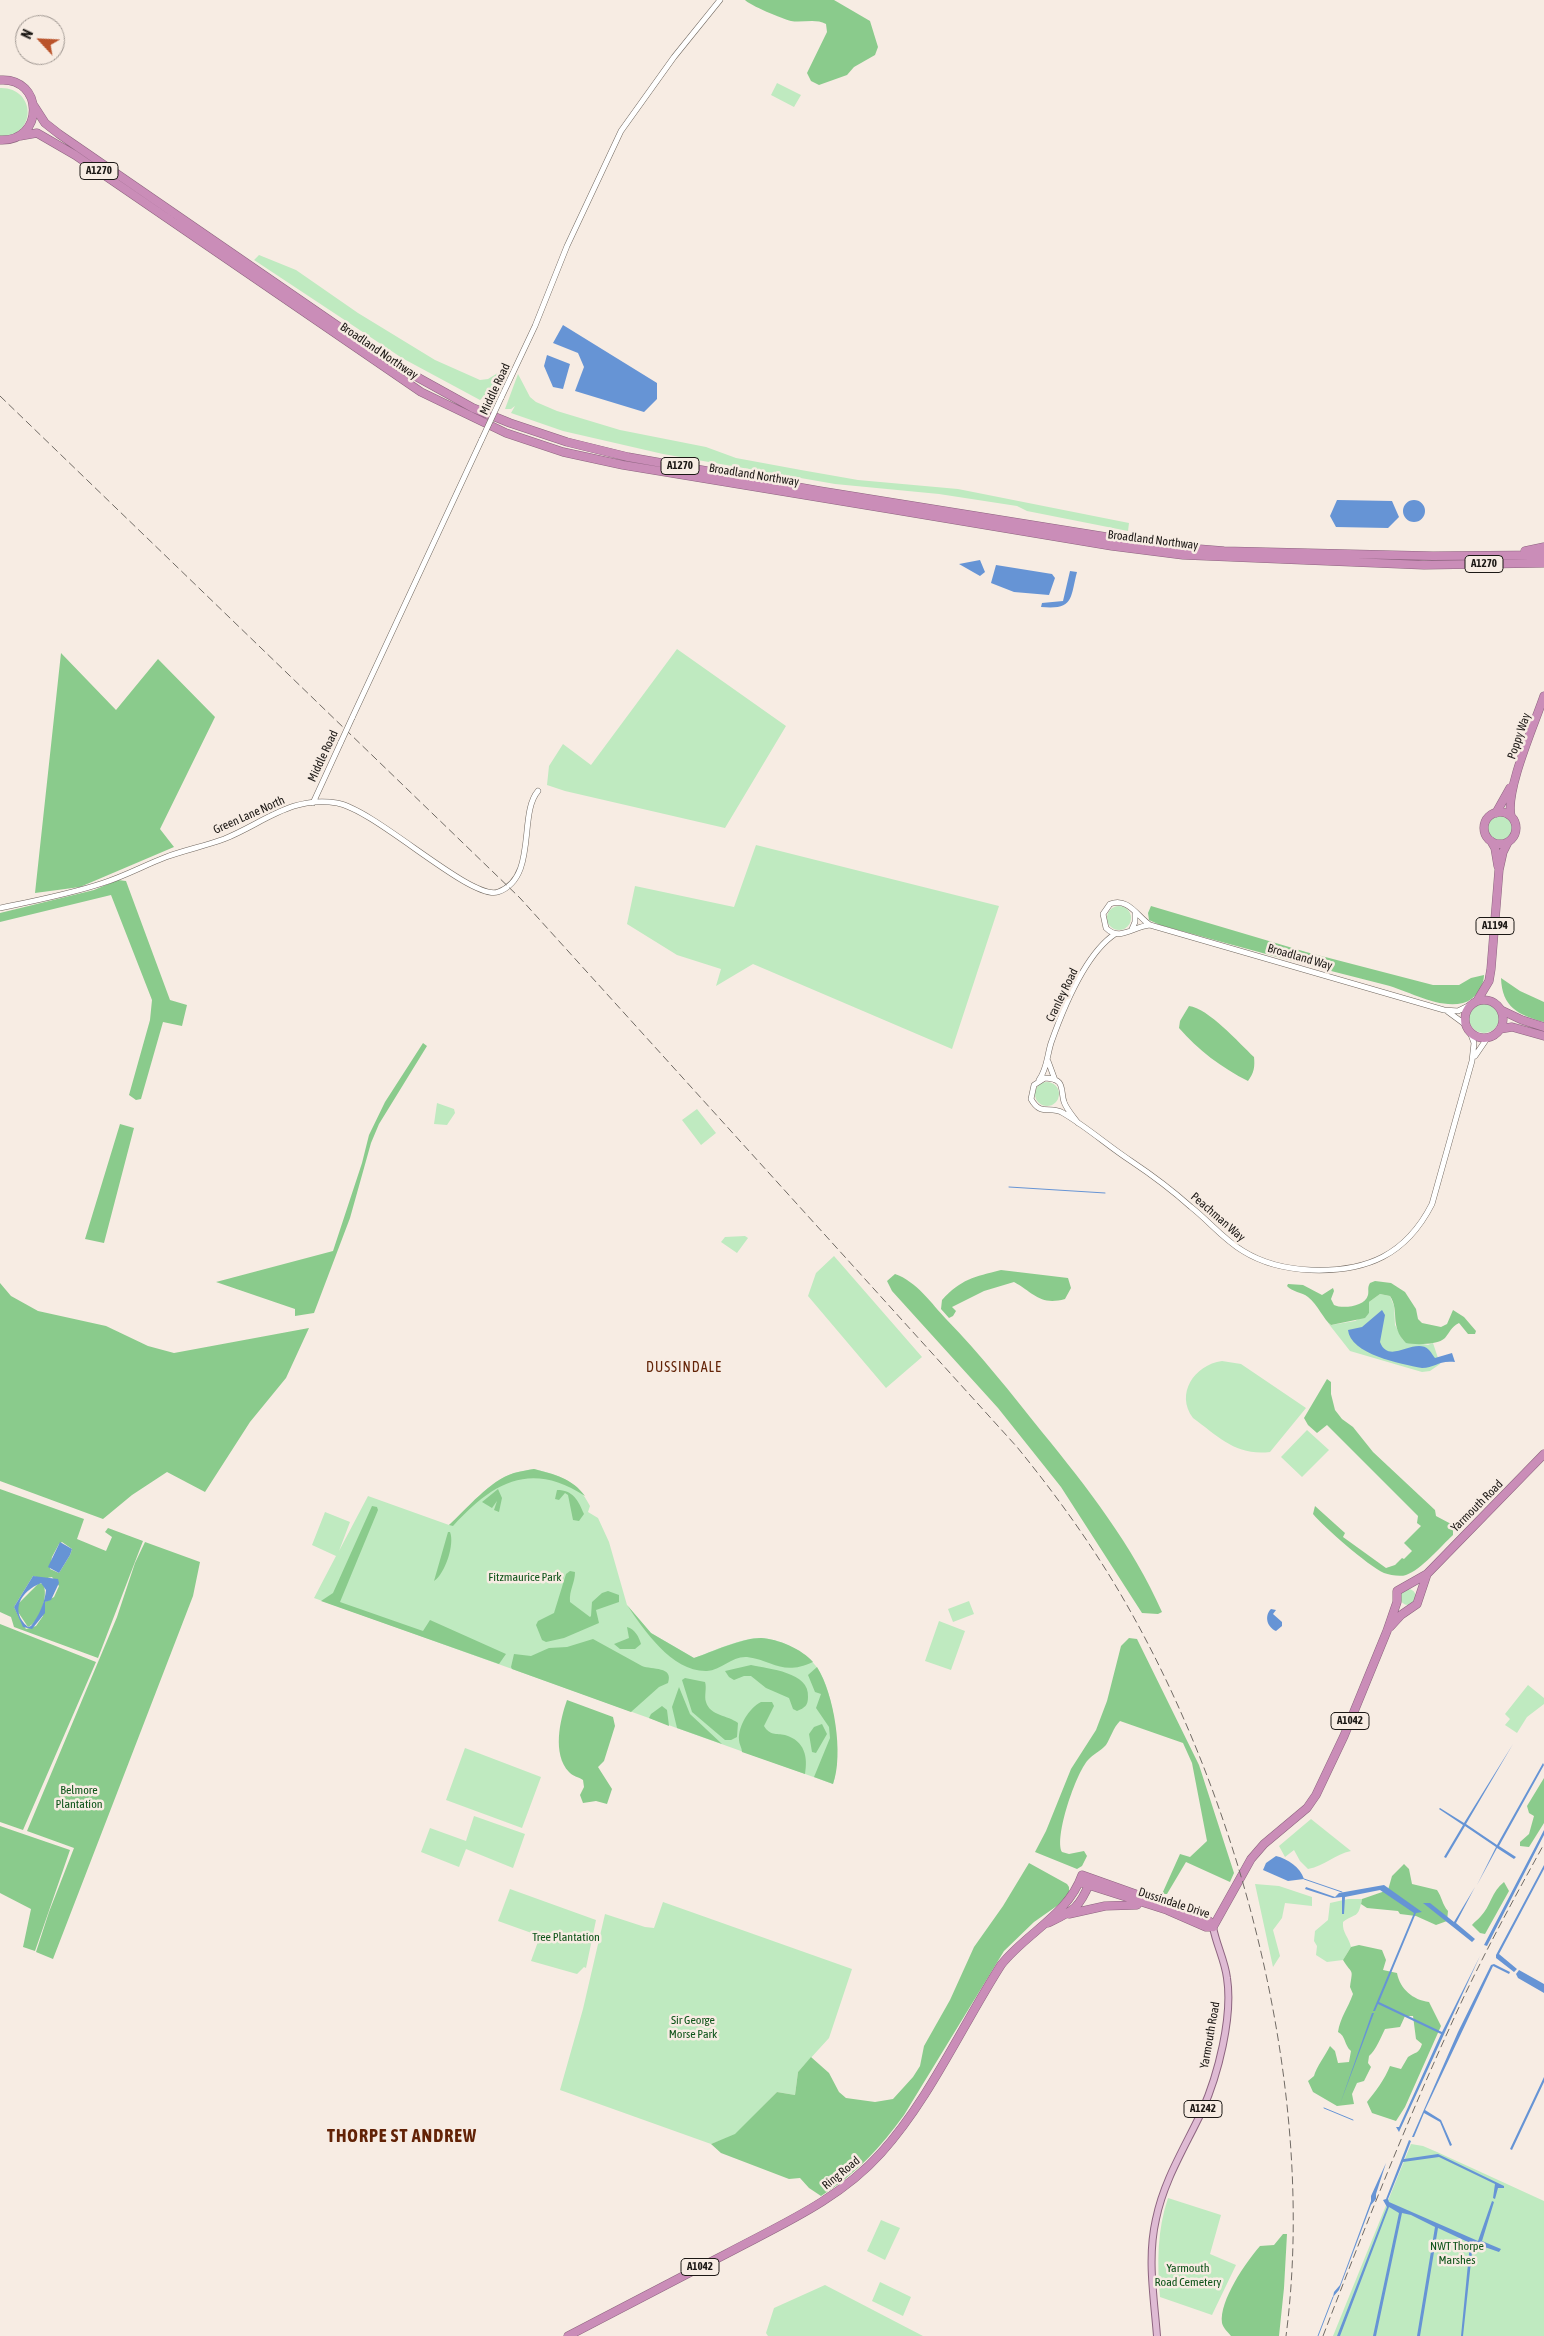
<!DOCTYPE html>
<html>
<head>
<meta charset="utf-8">
<style>
  body { margin:0 }
  #map { position:relative; width:1544px; height:2336px; overflow:hidden; background:#f7ece3; font-family:"Asap Condensed",sans-serif }
  canvas { display:block }
  .north { position:absolute; left:15px; top:15px; width:50px; height:50px; box-sizing:border-box; background:#f7ece3; border:1px solid #9f9791; border-radius:50%; rotate:295deg; font-size:14px; font-weight:700; line-height:20px; text-align:center; color:#1c1815 }
  .north::after { content:''; display:block; margin:auto; width:18px; height:22px; background:#ba532a; clip-path:polygon(50% 0,100% 100%,50% 72%,0 100%) }
</style>
</head>
<body>
<div id="map">
<canvas width="1544" height="2336"></canvas>
<div class="north">N</div>
</div>
<script>
const c = document.querySelector('canvas').getContext('2d');
c.lineJoin = 'round';
function paint(path, color) { c.fillStyle = color; c.fill(path, 'evenodd'); }
function strokePath(path, color, width, dash) { c.strokeStyle = color; c.lineWidth = width; c.lineCap = dash ? 'butt' : 'round'; c.setLineDash(dash || []); c.stroke(path); }
function drawText(font, color, halo, rows, align = 'center') {
  c.font = font + ' "Asap Condensed",sans-serif'; c.lineWidth = 5; c.setLineDash([]); c.textBaseline = 'middle'; c.strokeStyle = halo; c.fillStyle = color; for (const [text, x, y, turn = 0] of rows) {
    c.save(); c.translate(x, y); c.rotate((+turn || 0) * Math.PI / 180); c.textAlign = isNaN(turn) ? turn : align; if (halo) c.strokeText(text, 0, 0); c.fillText(text, 0, 0); c.restore();
  }
}
const green = new Path2D(`
  M777,83L801,95L794,107L771,95Z
  M0,88C36,87 38,136 0,137Z
  M259,255L296,270L358,313L435,360L480,380L488,379L506,368L510,370L496,400L489,402L486,394L480,400L402,358L254,260Z
  M518,374L530,397L536,402L557,411L620,430L706,447L736,458L801,470L858,480L958,489L1129,523L1128,531L1027,511L1017,506L939,494L835,484L663,454L563,431L511,413L515,406L511,409H505Z
  M677,649L786,726L725,828L565,791L547,785L549,766L563,744L591,765Z
  M1488 828a12 12 0 1 1 24 0a12 12 0 1 1-24 0Z
  M756,845L999,906L952,1049L753,964L716,986L721,969L677,955L627,924L635,886L734,907Z
  M1107 918a12 12 0 1 1 24 0a12 12 0 1 1-24 0Z
  M1469 1018a15 15 0 1 1 30 0a15 15 0 1 1-30 0Z
  M1035 1094a12 12 0 1 1 24 0a12 12 0 1 1-24 0Z
  M437,1103L454,1109L455,1113L447,1125L434,1124Z
  M697,1109L716,1133L701,1145L682,1120Z
  M745,1236L748,1238L737,1253L721,1242L725,1237Z
  M834,1256L922,1357L886,1388L808,1296L816,1273Z
  M1380,1294L1390,1296L1394,1306L1395,1325L1403,1340L1428,1345L1433,1343L1440,1364L1430,1371L1422,1372L1350,1351L1328,1323L1331,1325L1355,1321L1369,1313V1302Z
  M1222,1361L1241,1364L1306,1408L1270,1452C1236,1456 1219,1437 1193,1418C1175,1394 1194,1365 1222,1361Z
  M1307,1430L1329,1450L1302,1477L1281,1457Z
  M534,1469C561,1476 577,1480 590,1506L588,1512L598,1518L609,1542L627,1605L651,1633L694,1658C714,1651 738,1639 759,1638C780,1638 807,1652 818,1669C834,1693 843,1758 833,1784L314,1598L336,1556L312,1545L325,1512L350,1522L339,1551L368,1496L449,1525C468,1508 489,1481 514,1473C521,1471 528,1470 534,1469Z
  M1400 1597a8 8 0 1 1 16 0a8 8 0 1 1-16 0Z
  M969,1601L974,1614L953,1622L948,1609Z
  M939,1621L965,1631L951,1670L925,1661Z
  M1528,1685L1544,1698V1704L1527,1717L1517,1733L1505,1725L1510,1719L1505,1714Z
  M465,1748L541,1777L522,1828L446,1800Z
  M474,1816L525,1834L513,1868L466,1849L459,1867L421,1852L430,1828L466,1841Z
  M1311,1819L1351,1851C1335,1854 1325,1866 1308,1869L1300,1861L1294,1850L1285,1857L1279,1846Z
  M1255,1884L1279,1886L1312,1897V1906L1285,1903L1282,1918L1273,1930L1280,1956L1273,1967Z
  M510,1889L596,1920L586,1968L584,1967L577,1974L531,1961L540,1936L498,1921Z
  M1348,1899H1362C1358,1920 1356,1912 1343,1922C1342,1933 1349,1937 1351,1947L1343,1960L1327,1962L1316,1955L1317,1946L1314,1941L1315,1931L1328,1920L1330,1903Z
  M663,1902L852,1969L829,2038L798,2072L795,2095L777,2092L735,2135L711,2144L560,2090L583,2009L605,1914L645,1927L654,1928Z
  M1411,2144L1423,2146L1437,2152L1544,2201V2336H1333Z
  M1168,2198L1221,2215L1210,2254L1236,2265L1212,2315L1160,2297C1157,2263 1157,2231 1168,2198Z
  M881,2220L900,2228L885,2260L867,2251Z
  M880,2282L911,2297L903,2316L872,2301Z
  M825,2285L923,2336H768L766,2333L774,2308Z`);
const forest = new Path2D(`
  M745,0H834L870,21L878,47L875,55L854,67L847,75L819,85L811,81L807,73L827,32L826,24C815,18 803,23 791,21C783,19 749,5 745,0Z
  M61,653L116,710L158,659L215,717L160,829L174,847L80,887L35,893Z
  M118,880L126,881L170,1000L187,1005L182,1026L163,1022L141,1099L136,1100L129,1095L150,1020L152,1000L111,895L0,922V913L94,890Z
  M1151,906L1306,952L1433,985H1459L1471,978L1484,975C1484,986 1475,1000 1463,1003C1438,1009 1409,991 1386,985C1310,966 1235,946 1160,925L1149,920L1148,913Z
  M1501,978L1520,991L1544,1002V1022C1518,1015 1502,1007 1501,978Z
  M1189,1006C1208,1008 1239,1043 1254,1057C1255,1067 1254,1073 1248,1081C1222,1068 1198,1050 1179,1028L1180,1021Z
  M423,1043L427,1046L379,1124L371,1143L350,1218L314,1313L295,1316V1309L216,1282L333,1251L362,1163L369,1135L385,1102Z
  M120,1124L134,1128L104,1243L85,1239Z
  M1001,1270L1068,1278L1071,1288L1065,1299C1040,1306 1034,1293 1014,1282L984,1291L952,1307L956,1311L953,1316L949,1318L941,1309L942,1300C961,1279 974,1277 1001,1270Z
  M895,1274C916,1281 932,1304 946,1319C981,1355 1011,1393 1042,1432C1087,1487 1133,1546 1162,1612L1158,1614L1142,1613L1061,1487L998,1408L892,1291L887,1281Z
  M1375,1281L1391,1283L1405,1292L1416,1309L1418,1319L1422,1323L1441,1327L1447,1324L1453,1310L1464,1317L1476,1331L1475,1334H1468L1459,1323C1451,1327 1450,1332 1445,1338C1438,1345 1415,1345 1406,1343C1389,1326 1400,1311 1390,1296L1380,1294L1369,1302V1313L1365,1318L1331,1325C1324,1320 1318,1305 1308,1297C1302,1292 1292,1292 1287,1286L1288,1284L1303,1285L1322,1295L1333,1288L1334,1291L1331,1299L1334,1305C1342,1309 1365,1307 1368,1295C1369,1290 1367,1288 1370,1283Z
  M0,1283L11,1296L38,1311L106,1326L148,1346L174,1353L309,1328L286,1378L250,1422L205,1492L167,1472L132,1495L103,1519L0,1481Z
  M1327,1379L1331,1382V1394L1335,1410L1342,1419L1353,1427L1373,1452L1435,1510L1436,1516L1453,1525V1535C1441,1546 1421,1570 1406,1575C1400,1577 1390,1575 1384,1573C1367,1565 1325,1528 1313,1514L1315,1506L1345,1533L1343,1537L1386,1568L1395,1565L1402,1558L1404,1559L1412,1551L1404,1543L1421,1526L1417,1523L1418,1516L1327,1425L1317,1433L1308,1425L1304,1418Z
  M534,1469C554,1474 573,1479 585,1496C530,1460 492,1483 453,1526L449,1525C468,1508 489,1481 514,1473C521,1471 528,1470 534,1469Z
  M0,1489L84,1519L77,1539L106,1551L112,1537L105,1532L108,1528L143,1541L98,1658L14,1627L11,1617L0,1612ZM62,1542L72,1549L70,1555L59,1573L50,1569L52,1557L59,1544ZM33,1576L43,1579L52,1577L59,1586L54,1597L45,1602L43,1616L36,1626L26,1629L22,1623L14,1607Z
  M498,1489L502,1498L499,1512L494,1510L497,1501L492,1508L482,1502Z
  M557,1490C573,1490 578,1500 584,1514L579,1521L573,1520L568,1495L565,1493L559,1500L555,1499Z
  M372,1506L377,1507L378,1510L340,1602L423,1631L430,1620L506,1654L499,1664L321,1601L333,1593Z
  M448,1532H450C455,1544 445,1574 434,1581Z
  M145,1542L200,1562L193,1596L53,1959L36,1952L49,1912L74,1848L27,1831L117,1617L135,1563Z
  M570,1571L575,1572C575,1583 569,1590 570,1602L590,1617L591,1616L592,1602L602,1593L608,1591L619,1595V1602L596,1610L599,1623L564,1638L546,1642L542,1640L536,1625L538,1621L554,1613L566,1574Z
  M39,1583L43,1584C49,1595 40,1622 28,1627L18,1612L17,1605Z
  M627,1605L651,1633L694,1658C712,1652 742,1638 761,1638C778,1639 802,1649 813,1662C782,1676 775,1661 747,1657C732,1656 721,1670 707,1671C672,1672 644,1630 627,1605Z
  M0,1624L96,1662L23,1830L0,1822Z
  M627,1627C635,1629 639,1637 641,1644L635,1649H620L614,1644L629,1638Z
  M1129,1638L1137,1639L1199,1765L1234,1873L1230,1882L1186,1862L1167,1894H1162L1180,1854L1190,1857L1207,1841L1192,1763L1183,1743L1120,1721C1113,1728 1111,1737 1106,1745C1101,1751 1093,1754 1088,1760C1076,1773 1054,1837 1062,1852L1069,1854L1084,1851L1087,1856L1082,1866L1077,1869L1035,1852L1046,1831L1071,1769L1096,1730L1107,1701L1121,1646Z
  M593,1639L642,1666C652,1670 674,1666 668,1683L659,1687L631,1712L512,1669L511,1667L514,1654L531,1656L549,1648L567,1647Z
  M751,1665C769,1669 810,1672 808,1697C808,1705 805,1708 797,1711L793,1709L789,1698L766,1688L751,1676H744L734,1680L729,1677L725,1671Z
  M817,1667C834,1694 844,1754 833,1784L814,1777L830,1738L829,1727L816,1708L821,1694L815,1692L808,1675Z
  M685,1678L705,1682C707,1688 704,1696 706,1702C710,1716 728,1715 738,1723L737,1737L731,1740H725L692,1712L682,1680Z
  M679,1687L690,1714L722,1744L677,1728L672,1707Z
  M567,1700L613,1717L615,1726L604,1761L598,1767L612,1789L607,1804L596,1801L583,1803L580,1795L584,1787L583,1780C579,1777 572,1776 569,1772C552,1754 560,1720 567,1700Z
  M761,1702H772L774,1706L764,1726C770,1736 776,1733 785,1735C805,1741 808,1757 805,1774L742,1752C742,1748 739,1744 739,1740C738,1726 749,1708 761,1702Z
  M662,1706L667,1710L669,1726L649,1718L651,1714Z
  M822,1724L827,1734L816,1753L812,1752L809,1734L814,1727Z
  M1544,1778V1823L1529,1847L1520,1846V1842L1529,1834L1534,1816L1529,1813L1527,1806Z
  M0,1826L70,1850L35,1951L23,1947L31,1909L0,1893Z
  M1029,1863L1067,1884L1069,1887V1894L1061,1903L1034,1922L1004,1951L904,2115C881,2147 855,2175 821,2196L809,2188L800,2178L789,2179L721,2153L711,2144L735,2134L777,2092L795,2095L798,2072L811,2057L829,2073L839,2092L846,2098L875,2102L893,2099L913,2077L920,2066L924,2046L950,2000L974,1947L1003,1906Z
  M1404,1864L1409,1869L1412,1884L1437,1890C1442,1897 1442,1904 1448,1911L1447,1921L1436,1925L1416,1916L1400,1914L1398,1911L1367,1908L1361,1904L1362,1899L1388,1890L1392,1876Z
  M1504,1882L1509,1891L1485,1934L1480,1933L1472,1925C1475,1921 1478,1920 1481,1916C1490,1907 1492,1891 1504,1882Z
  M1359,1945L1382,1950L1386,1960L1383,1970L1397,1973C1400,1989 1413,2000 1429,2002L1441,2026L1405,2107L1396,2121L1372,2113L1367,2102C1375,2092 1385,2079 1390,2066L1401,2069L1408,2057C1415,2052 1419,2054 1422,2044L1416,2039L1413,2016H1405L1400,2027L1385,2029C1381,2037 1376,2050 1369,2056L1368,2063L1371,2067L1364,2081L1357,2083L1352,2094L1354,2104L1337,2106L1313,2092L1308,2081L1314,2076C1316,2068 1326,2054 1330,2046L1335,2051L1338,2063L1349,2062L1351,2051C1344,2045 1346,2036 1338,2032C1340,2018 1348,2008 1353,1994L1350,1987C1353,1967 1353,1976 1343,1960L1351,1947Z
  M1283,2234H1287L1284,2288L1279,2336H1231C1228,2332 1223,2328 1222,2323C1219,2301 1246,2262 1260,2246L1274,2245Z`);
const water = new Path2D(`
  M563,325L657,383V399L644,412L575,391L584,367L578,353L553,343Z
  M547,355L570,364L563,389L553,387L544,366Z
  M1337,500L1392,501L1399,517L1388,528L1336,527L1330,516Z
  M1403 511a11 11 0 1 1 22 0a11 11 0 1 1-22 0Z
  M980,560L985,572L980,576L959,564Z
  M996,565L1052,574L1055,578L1049,595L1014,592L991,583Z
  M1070,571L1077,572C1070,599 1074,610 1041,607L1042,603L1063,601Z
  M1382,1310L1385,1315L1380,1342C1389,1366 1415,1336 1429,1350C1432,1353 1433,1356 1435,1358L1452,1353L1455,1362C1438,1360 1435,1368 1422,1368C1401,1364 1350,1354 1348,1330L1362,1327Z
  M60,1542L72,1549L70,1555L59,1573L48,1567Z
  M33,1576L58,1579L59,1583L51,1600L45,1602V1613L32,1629L23,1627L14,1607ZM41,1583L46,1590C45,1602 39,1616 31,1626L28,1627C9,1611 21,1591 41,1583Z
  M1271,1609L1276,1610L1273,1614L1282,1622V1626L1276,1631C1267,1627 1264,1616 1271,1609Z
  M1513,1744L1466,1824L1497,1845L1543,1763L1544,1765L1499,1846L1516,1857L1514,1859L1497,1848L1477,1885L1496,1847L1465,1826L1446,1858L1444,1857L1463,1825L1439,1809L1440,1808L1464,1823Z
  M1544,1830V1835L1487,1946L1484,1945Z
  M1276,1856C1288,1859 1300,1867 1304,1879L1288,1881L1263,1870L1266,1863Z
  M1544,1865V1869L1499,1954L1517,1969L1514,1972L1496,1958V1955Z
  M1384,1885L1422,1912L1416,1913L1379,2002L1442,2032L1480,1956L1399,2132L1396,2127H1399L1441,2034L1378,2004L1375,2011H1373L1414,1913L1380,1890L1345,1897L1344,1914H1342V1897L1333,1898L1305,1889L1306,1887L1335,1897L1339,1893Z
  M1475,1887L1456,1923L1475,1939L1472,1942L1423,1903H1430L1454,1922Z
  M1494,1964L1510,1972L1509,1974L1493,1966L1425,2110L1441,2120L1452,2145L1450,2146L1440,2122L1424,2113L1414,2137H1412L1458,2032L1491,1965Z
  M1519,1970L1544,1984V1993L1518,1978L1516,1974Z
  M1372,2013H1374L1340,2104Z
  M1544,2077V2082L1512,2150L1510,2149Z
  M1409,2140L1411,2141L1404,2159L1438,2154L1504,2186V2188H1498L1495,2199L1493,2198L1495,2184L1439,2157L1403,2162L1388,2199L1389,2202L1478,2241L1492,2201L1494,2202L1482,2241L1501,2249L1499,2252L1473,2243L1463,2336H1461L1470,2243L1438,2228L1420,2336H1417L1435,2227L1411,2215L1402,2213L1376,2336H1373L1399,2213L1389,2207L1340,2336H1337L1387,2207L1383,2200L1386,2199Z
  M1386,2163L1376,2194V2199L1371,2205L1339,2290L1333,2297L1334,2292L1340,2285L1371,2201V2196Z`);
const stream = new Path2D(`
  M1009,1187L1105,1193
  M1304,1879L1342,1892
  M1324,2108L1353,2120
  M1318,2336L1333,2297`);
const minor = new Path2D(`
  M501,398L535,326L567,246L621,131L674,57L720,0
  M352,718L482,439
  M313,803L341,742
  M0,908C34,901 70,894 103,883C125,876 145,865 166,857C185,850 205,846 224,839C262,824 292,795 337,803C376,810 471,901 498,892C538,878 518,814 538,791
  M1150,925C1134,926 1120,942 1106,928L1103,914L1110,904C1128,897 1137,916 1150,925L1444,1010L1458,1011L1470,1005
  M1132,929L1135,922V914
  M1447,1011L1466,1025
  M1475,1056L1488,1037
  M1048,1061L1055,1080
  M1039,1080C1047,1069 1047,1056 1051,1043C1063,1009 1085,954 1115,934
  M1078,1123C1073,1116 1067,1110 1064,1102C1060,1089 1066,1079 1045,1078L1034,1085L1031,1099C1041,1117 1050,1105 1063,1113C1087,1127 1108,1146 1131,1161C1152,1175 1172,1190 1191,1207C1209,1221 1223,1239 1243,1251C1264,1264 1287,1269 1311,1270C1367,1272 1406,1255 1432,1204L1472,1061L1474,1043L1470,1032`);
const major = new Path2D(`
  M1157,2336C1154,2297 1147,2258 1156,2219C1164,2180 1185,2147 1202,2111C1218,2075 1233,2017 1227,1978C1225,1961 1216,1944 1213,1927`);
const highway = new Path2D(`
  M0,80C44,77 45,142 0,140
  M34,106L45,123L59,134L364,344L408,372L473,408L510,423L567,442L628,457L820,491L1119,539L1187,548L1224,551L1433,556L1544,555
  M20,136L37,133L75,155L421,392L506,433L563,452L623,465L896,510L1112,546L1183,555L1424,565L1544,563
  M1525,551L1544,547
  M1484 828a16 16 0 1 1 32 0a16 16 0 1 1-32 0Z
  M1496,813L1510,788
  M1511,816C1505,790 1535,723 1544,696
  M1491,841L1495,848L1498,866
  M1465 1019a19 19 0 1 1 38 0a19 19 0 1 1-38 0Z
  M1477,1001L1489,981L1491,969L1499,870L1503,852L1508,842
  M1501,1010L1522,1020L1544,1027
  M1500,1029L1512,1027L1544,1036
  M1390,1627L1401,1615L1417,1604L1427,1574
  M1079,1882L1167,1910L1206,1927H1213
  M1069,1914L1105,1906L1137,1905
  M1048,1923C1073,1911 1079,1909 1090,1882
  M1213,1927L1251,1859L1264,1844L1307,1808L1316,1795L1344,1736L1387,1631L1397,1602V1591L1427,1574L1544,1454
  M568,2336C620,2309 673,2281 726,2254C780,2225 839,2200 881,2153C929,2100 962,2026 1001,1965C1026,1933 1068,1915 1082,1875L1186,1912L1209,1921L1213,1927`);
const rail = new Path2D(`
  M0,396L520,898L1017,1447C1052,1490 1085,1535 1114,1583C1241,1794 1318,2090 1286,2336
  M1323,2336C1363,2232 1404,2128 1450,2027C1478,1964 1511,1904 1544,1844`);
const minorBridge = new Path2D(`
  M482,439L501,398
  M341,742L352,718`);
const shields = [
  [99,171,38],
  [680,466,38],
  [1484,564,38],
  [1495,926,38],
  [1350,1721,38],
  [1203,2109,38],
  [700,2267,38]
];
const shieldNames = [
  ["A1270",99,171],
  ["A1270",680,466],
  ["A1270",1484,564],
  ["A1194",1495,926],
  ["A1042",1350,1721],
  ["A1242",1203,2109],
  ["A1042",700,2267]
];
const streetNames = [
  ["Broadland Northway",379,351,34],
  ["Middle Road",495,389,-65],
  ["Broadland Northway",754,475,9],
  ["Broadland Northway",1153,540,7],
  ["Poppy Way",1519,736,-71],
  ["Middle Road",323,756,-65],
  ["Green Lane North",249,815,-24],
  ["Broadland Way",1300,957,16],
  ["Cranley Road",1062,995,-64],
  ["Peachman Way",1218,1217,41],
  ["Yarmouth Road",1477,1506,-45],
  ["Dussindale Drive",1174,1903,18],
  ["Yarmouth Road",1210,2035,-80],
  ["Ring Road",841,2173,-39]
];
const parkNames = [
  ["Fitzmaurice Park",525,1577],
  ["Belmore",79,1790],
  ["Plantation",79,1804],
  ["Tree Plantation",566,1937],
  ["Sir George",693,2020],
  ["Morse Park",693,2034],
  ["NWT Thorpe",1457,2246],
  ["Marshes",1457,2260],
  ["Yarmouth",1188,2268],
  ["Road Cemetery",1188,2282]
];
const neighbourhoodNames = [
  ["DUSSINDALE",684,1368]
];
const districtNames = [
  ["THORPE ST ANDREW",402,2136]
];
paint(green, '#bfeac0');
paint(forest, '#8acb8c');
paint(water, '#6694d5');
strokePath(stream, '#6694d5', 1);
strokePath(minor, '#70675f', 6);
strokePath(major, '#8d647f', 8);
strokePath(highway, '#8d647f', 9);
strokePath(minor, '#fff', 5);
strokePath(major, '#dfbbd4', 6);
strokePath(highway, '#ca8db8', 8);
strokePath(rail, '#706a64', 1, [8, 4]);
strokePath(minorBridge, '#70675f', 6, []);
strokePath(minorBridge, '#fff', 5);
for (const [x, y, w] of shields) { const box = new Path2D(); box.roundRect(x - w / 2, y - 8.5, w, 17, 4); c.fillStyle = '#f7ece3'; c.fill(box); strokePath(box, '#1c1815', 1); }
drawText('bold 11px', '#1c1815', null, shieldNames);
drawText('12px', '#1c1815', '#f7ece3', streetNames);
drawText('12px', '#0e5319', '#f7ece3', parkNames);
c.letterSpacing = '1px';
drawText('14px', '#622206', '#f7ece3', neighbourhoodNames);
c.letterSpacing = '0px';
c.letterSpacing = '1px';
drawText('bold 18px', '#622206', '#f7ece3', districtNames);
c.letterSpacing = '0px';
</script>
</body>
</html>
